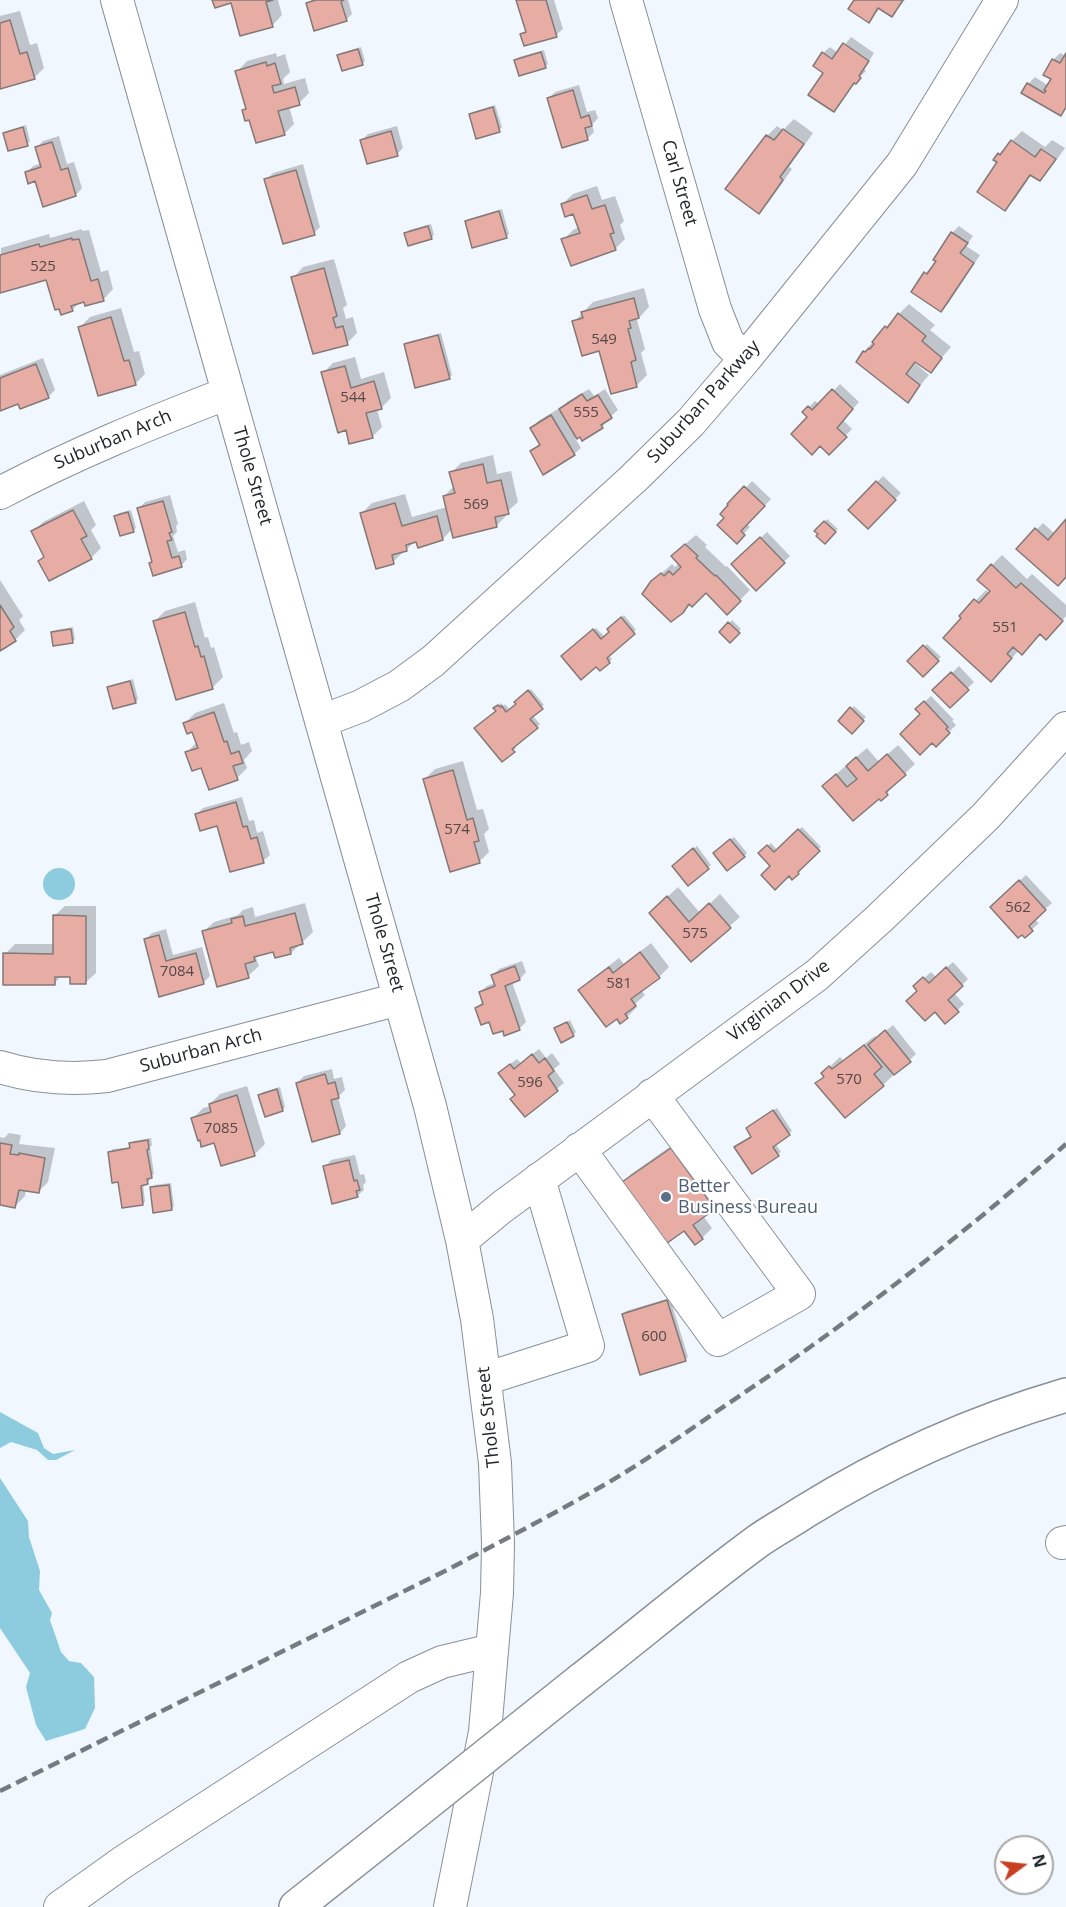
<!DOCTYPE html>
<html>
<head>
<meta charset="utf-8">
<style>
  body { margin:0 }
  #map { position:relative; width:1066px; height:1907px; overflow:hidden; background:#f1f7ff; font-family:"Open Sans",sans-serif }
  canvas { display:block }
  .north { position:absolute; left:994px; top:1835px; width:60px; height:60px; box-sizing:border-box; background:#fff; border:2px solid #a7a8a9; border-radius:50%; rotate:75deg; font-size:16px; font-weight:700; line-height:24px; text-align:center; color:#232629 }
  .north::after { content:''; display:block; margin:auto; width:21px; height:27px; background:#c93f21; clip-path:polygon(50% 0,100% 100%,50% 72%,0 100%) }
</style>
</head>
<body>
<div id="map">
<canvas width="1066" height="1907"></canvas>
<div class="north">N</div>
</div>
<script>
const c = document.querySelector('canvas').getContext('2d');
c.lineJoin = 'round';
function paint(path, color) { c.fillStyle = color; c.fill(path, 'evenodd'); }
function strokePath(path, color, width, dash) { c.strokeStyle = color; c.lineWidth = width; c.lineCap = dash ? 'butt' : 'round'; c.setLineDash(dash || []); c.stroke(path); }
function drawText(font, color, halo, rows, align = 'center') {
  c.font = font + ' "Open Sans",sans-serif'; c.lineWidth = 4.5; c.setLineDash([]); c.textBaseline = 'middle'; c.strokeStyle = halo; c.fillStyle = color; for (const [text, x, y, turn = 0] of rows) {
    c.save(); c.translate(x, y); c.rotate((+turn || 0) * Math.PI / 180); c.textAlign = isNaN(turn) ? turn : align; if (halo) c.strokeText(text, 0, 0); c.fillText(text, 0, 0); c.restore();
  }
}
const water = new Path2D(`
  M43 884a16 16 0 1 1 32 0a16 16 0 1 1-32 0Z
  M0,1412L38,1433L44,1448L53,1454L75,1450L56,1460H48L37,1450L11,1442L0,1448Z
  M0,1478L28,1521L29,1537L40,1571L39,1590L52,1613L50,1620L61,1652L69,1661L81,1663L94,1677L95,1708L85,1729L46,1741L36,1725L26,1687L30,1673L0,1628Z`);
const shadow = new Path2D(`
  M214,0H278L282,15L272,26L232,1Z
  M311,0H348L352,14L346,20L308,3Z
  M518,0H554L563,29L556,35L522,34L527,30Z
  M856,0H905L892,15L880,8L869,21Z
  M20,11L30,45L37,43L44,68L34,78L0,88V16Z
  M851,37L874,53L864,69L866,71L855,82L834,110L825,73L823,53L830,47L838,53Z
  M361,47L365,61L362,64L339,55L341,53Z
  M544,50L548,64L545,67L516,60L519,57Z
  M276,53L277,57L285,54L290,72L283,79L284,84L305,78L309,93L299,103L289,106L294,124L284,134L250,118L243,110L247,107L237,72L247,61Z
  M1060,53L1066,56V109L1061,114L1028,84L1035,77L1049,86L1053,78V60Z
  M579,85L587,112L595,110L598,118L592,125L594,132L587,139L548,99L555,92Z
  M495,105L502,127L499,130L470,115L473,112Z
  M794,119L813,133L789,167L792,169L769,202L759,212L767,136L777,126L783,130Z
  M26,125L30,141L27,144L5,133L8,131Z
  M397,126L403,148L397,154L361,141L368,134Z
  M1022,131L1045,147L1052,140L1065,148L1050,169L1040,179L1032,174L1015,199L1005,209L999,154Z
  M59,136L67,164L74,162L82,188L76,195L36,180L26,173L33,166L42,163L37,147L43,141Z
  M303,164L320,227L314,233L266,180L273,173Z
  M597,186L602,200L615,196L624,221L620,225L625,239L615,249L563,240L573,230L579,227L574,212L562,204L573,194Z
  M502,209L509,234L506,237L466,222L469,219Z
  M431,224L434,235L431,238L406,233L409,230Z
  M959,226L973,236L966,246L980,255L948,304L941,310L913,292L926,273L932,266L934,267L938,261L935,259L952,233Z
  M82,229V231L89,230L101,272L108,270L113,289L103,300L81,301L72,310L47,278L0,290L1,248L49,234L50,238Z
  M334,259L347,305L343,308L346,319L353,317L357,333L347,343L293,278L303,267Z
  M644,288L649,307L637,320L645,349L641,353L647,375L637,385L612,392L600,350L574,322L593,302Z
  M909,304L935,325L930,330L951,347L930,371L917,361L915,363L929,375L907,401L864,352L886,327Z
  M121,308L134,352L139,351L145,374L135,384L80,327L90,317Z
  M441,333L452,375L449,378L405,344L408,342Z
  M355,357L361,379L384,372L391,398L381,408L377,409L382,427L372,437L347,429L323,373L333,363Z
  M43,358L55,390L48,397L19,402L0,409V375Z
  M840,384L859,402L843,420L852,429L829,453L809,417L804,412L815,401L820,405Z
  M589,389L594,396L605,389L618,410L608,419V420L602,427L575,438L581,448L574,454L532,452L541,444L532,428L538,421L558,409L559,411L567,402Z
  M493,455L497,474L511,471L518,502L506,513V516L496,526L452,529L443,539L416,540L407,549L403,550V552L393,562L362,513L372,503L405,494L412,517L447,507L444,496L454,486L451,473L461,463Z
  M883,476L901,493L868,527L850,510Z
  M752,481L771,499L747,524L750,527L737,541L722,514Z
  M170,495L178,524L176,526L177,532L173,536L178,552L185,550L187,559L181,566L153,561L138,509L145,502Z
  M84,501L96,525L91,530L101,548L91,558L40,561L45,556L33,532L43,522Z
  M131,510L136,528L133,531L116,516L119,513Z
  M827,519L838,529L825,542L817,531Z
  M1066,521V575L1018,549L1043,523L1055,534Z
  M767,532L790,556L756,589L733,564Z
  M696,535L707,545L705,547L726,567L727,566L750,590L727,613L706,591L682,612L652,582L672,564L675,567L679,563L683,546Z
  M1002,555L1027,579L1032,574L1066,605V616L1056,628L1041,633L1019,650L1001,670L961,616L986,590L990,594L992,591V565Z
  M0,580L23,616L19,620L25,630L15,640L0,649Z
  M195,602L205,638L208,637L211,648L214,647L223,677L213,687L177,698L155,621L165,611Z
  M624,615L636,630L608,655L612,659L609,662L566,653L596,628L605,637L611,632L609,629Z
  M732,620L741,629L730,640L721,632Z
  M73,627L75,639L72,642L53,633L56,630Z
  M927,644L941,657L923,675L909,661Z
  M959,666L974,682L950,706L935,690Z
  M133,679L138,699L136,702L109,687L111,685Z
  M531,689L544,705L532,715L540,724L514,746L516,748L502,760L497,711L495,708L501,703L504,706L505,704L510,710L518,704L519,699Z
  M931,696L954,720L952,721L956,725L936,745L922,714L917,709Z
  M224,703L234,733L237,732L241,745L249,742L252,751L244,760L247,768L237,778L202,766L187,752L197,742L193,730L185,723L195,713Z
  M854,706L866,717L852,732L840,721Z
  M898,745L915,764L896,782L897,783L881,799L879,797L853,819L834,776L867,748L879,762Z
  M463,761L477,810L483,809L489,829L484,834L489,852L479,862L425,779L435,769Z
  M242,797L249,821L254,820L257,833L263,831L270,855L263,861L218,824L196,815L203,808Z
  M802,827L821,847L799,868L801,870L792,878L789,874L772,866L760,853L771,843L778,851Z
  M734,837L747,853L744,856L718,850Z
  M697,846L711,865L688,884L676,863Z
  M1026,875L1052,903L1034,919L1039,923L1025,936L999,900Z
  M678,887L700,913L720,894L740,917L691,960L661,903Z
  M305,903L313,932L291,953L274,950L260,954L256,958L259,966L248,976L203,932L214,922L238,915L243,910L253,907L255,917Z
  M65,906H96V973L85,983L72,975H62L54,984L5,954L15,944H54V916Z
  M166,929L173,955L202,947L210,976L203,983L160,995L145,940L152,933Z
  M651,943L669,967L659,977L641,990L645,995L635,1004L637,1007L627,1017L580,990L590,980L619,958L624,964Z
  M522,961L526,972L520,979L512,982L526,1022L519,1029H504L490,1020L477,1008L484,1001L480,992L487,986L495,983L493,975L499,969Z
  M953,962L968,979L954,993L964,1004L945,1022L915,986L931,972L936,977Z
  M570,1020L576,1032L573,1035L556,1029Z
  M893,1025L916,1054L883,1085L817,1083L825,1076L823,1073L840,1057L843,1060L875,1036L877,1038Z
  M539,1049L546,1058L552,1053L560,1064L554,1069L564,1083L525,1115L506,1067L517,1059L521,1063Z
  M332,1069L334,1079L342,1077L345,1090L338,1097L346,1126L340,1133L297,1083L304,1076Z
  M247,1086L265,1144L254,1155L193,1118L203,1108L211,1106L210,1104L220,1094Z
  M280,1087L285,1107L283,1110L260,1095L263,1092Z
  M777,1108L792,1131L775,1143L781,1152L752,1172V1136L750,1126Z
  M9,1133L21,1135L19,1144L55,1148L48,1182L38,1192L26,1190L25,1196L15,1206L0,1204V1137L4,1138Z
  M151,1138L152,1145L150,1147L154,1174L150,1177V1180L147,1183L143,1184L145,1201L143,1204L119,1180L110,1152L113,1149L132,1147L131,1143L134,1141Z
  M681,1139L724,1198L703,1216L712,1228L702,1238L685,1229L621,1185L631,1174Z
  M355,1155L360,1175L364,1174L366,1182L363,1185L364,1190L357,1196L325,1167L331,1160Z
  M171,1183L174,1206L171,1209L152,1188L154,1185Z
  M670,1298L688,1357L685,1360L623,1314L626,1311Z`);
const building = new Path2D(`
  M212,0H273L266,2L273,27L240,36L231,3L215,8Z
  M316,0H344L341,2L347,21L314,31L306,3Z
  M516,0H546L557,37L524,46L520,34L526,32Z
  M854,0H903L892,17L878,8L869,23L848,9Z
  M10,20L20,54L27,52L35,79L0,89V23Z
  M843,43L869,61L859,76L861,78L856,84L854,83L834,112L808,95L823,73L813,66L822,52L832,59Z
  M358,49L363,65L342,71L337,55Z
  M541,52L546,68L519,76L514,60Z
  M1066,53V107L1061,116L1021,93L1027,83L1044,93L1046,91L1044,90L1051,79L1043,75L1052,59L1060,63Z
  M266,62L267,66L275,63L281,84L272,86L274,93L295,87L300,105L278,111L285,135L256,143L249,120L245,121L242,110L246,109L235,71Z
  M573,90L581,118L589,115L592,126L585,128L588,140L562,148L547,98Z
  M493,107L500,132L476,139L469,114Z
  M23,127L28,146L8,151L3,133Z
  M783,129L804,144L780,177L783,180L759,214L725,189L766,135L774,140Z
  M391,131L398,156L367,164L360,140Z
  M1011,140L1035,157L1041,149L1056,159L1040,181L1030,175L1005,211L977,192L997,162L993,160L998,153L1000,155Z
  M52,142L61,170L68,168L76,196L43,207L35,181L28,184L25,172L41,167L35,147Z
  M296,170L315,235L283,244L264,179Z
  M587,195L592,209L605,205L614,233L610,234L616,250L571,266L561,239L580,233L573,214L565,217L561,204Z
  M499,211L507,238L472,248L465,221Z
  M428,226L432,239L408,246L404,233Z
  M951,232L968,243L960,253L974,263L941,312L911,292L924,272L927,274L936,261L933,260Z
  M72,238V240L79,239L91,281L98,279L104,301L85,306L84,302L71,306L73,311L61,315L59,309L55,310L46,280L0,293V255L39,244L40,247Z
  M324,268L337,316L333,318L336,328L343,326L348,345L313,354L291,277Z
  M634,298L639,318L629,321L631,328L628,329L636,360L631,362L637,387L611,394L599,351L582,356L572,321L583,318L581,312Z
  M898,313L926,336L922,341L942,358L931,373L915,362L906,374L920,385L908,403L856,362L863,351L865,352L869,348L870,349L874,344L872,342L885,326L887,328Z
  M111,317L124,361L129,360L136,385L98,396L78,327Z
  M438,335L450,379L415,388L404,344Z
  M36,364L49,398L20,409L18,404L0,411V378Z
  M345,366L351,388L374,381L382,409L366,413L373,438L349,444L346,430L338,433L321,372Z
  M832,389L853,409L837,428L847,437L829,455L820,446L812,455L791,434L807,417L802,412L808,406L812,410Z
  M582,394L587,401L598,395L612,418L601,425L603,428L582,441L580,437L577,439L559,409Z
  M551,415L575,455L543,475L530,451L540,445L530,428Z
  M483,464L487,483L501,480L509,514L495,517L497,527L453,538L443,496L455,493L449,472Z
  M876,481L896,500L868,529L848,510Z
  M744,486L765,506L741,531L745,535L737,544L717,525L724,518L720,514L728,505L727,504Z
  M163,501L172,532L169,533L172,540L167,541L172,558L179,556L182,567L153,576L149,563L152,562L137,508Z
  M395,503L402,526L437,516L443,540L418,548L416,542L406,545L407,551L392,555L394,564L376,569L360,513Z
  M73,510L87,536L81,539L92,559L49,581L38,561L44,557L31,531Z
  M128,512L134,532L120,536L114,516Z
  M1066,519V577L1058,586L1016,549L1035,528L1048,540Z
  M824,521L836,532L825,544L816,536L818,534L814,531Z
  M760,537L785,563L756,591L731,564Z
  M685,544L698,556L696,558L715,576L716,575L741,601L727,615L706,593L692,607L689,604L683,613L671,622L642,594L651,581L661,573L664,576L669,571L673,575L681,567L671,556Z
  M991,564L1016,588L1021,583L1063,621L1046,640L1040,634L1022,655L1013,647L1007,654L1012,658L991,682L943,638L961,618L959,616L974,599L979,603L990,591L977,580Z
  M0,605L14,627L10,631L16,641L0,651Z
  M185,612L195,647L198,646L201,657L204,656L213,689L176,700L153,621Z
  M621,617L635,634L607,658L610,663L600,671L596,667L581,680L561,656L593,629L601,639L609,632L607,629Z
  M728,622L740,633L730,643L719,632Z
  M71,629L73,643L53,646L51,632Z
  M923,645L939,661L923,677L907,661Z
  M951,672L969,690L950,708L932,690Z
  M130,681L136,703L113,709L107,687Z
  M528,690L543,709L530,719L538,728L512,749L515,752L502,762L474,728L496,711L493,708L498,705L500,707L502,706L506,712L516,704L514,702Z
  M924,701L948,727L946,729L950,733L936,747L932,743L920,755L900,734L920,714L915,709Z
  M850,707L864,721L852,734L838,721Z
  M214,712L224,742L227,741L231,754L239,751L243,763L233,766L238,780L209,790L201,768L192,771L185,752L198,748L192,732L187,734L183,723Z
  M887,754L906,775L886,792L888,795L881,801L879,799L853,821L822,786L836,774L847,787L857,779L846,766L856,757L868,771Z
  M453,770L467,820L473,818L479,841L474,842L480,863L450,872L423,779Z
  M236,802L243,827L247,826L251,839L257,837L264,863L230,872L217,826L200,831L195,814Z
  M798,829L820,851L798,872L799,874L792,880L789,876L775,890L761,875L770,866L758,853L767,845L774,852Z
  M730,839L745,857L727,871L713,853Z
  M693,848L709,869L688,886L672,866Z
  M1019,880L1046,910L1029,926L1033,931L1025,938L1022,935L1018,938L990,907Z
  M667,896L689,922L709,903L731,928L691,962L649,913Z
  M295,913L303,944L290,948L291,954L275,958L273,952L254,957L255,961L245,964L249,978L217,987L202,931L232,923L231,919L243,916L245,926Z
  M53,915L86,916V984H70V977H55V985H3V953L53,954Z
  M159,935L166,961L196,953L204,984L159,997L144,939Z
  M640,952L660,978L631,999L636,1006L625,1014L628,1018L620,1024L617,1019L606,1027L578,990L609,967L613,973Z
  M515,966L520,980L505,986L520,1030L504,1036L503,1031L493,1034L489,1022L481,1025L475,1008L483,1004L479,992L495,986L491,975Z
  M946,967L963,986L948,1000L959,1012L945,1024L935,1012L925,1021L906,1001L917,991L913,986L923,977L929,983Z
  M567,1022L574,1036L561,1043L554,1028Z
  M885,1030L911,1062L894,1075L868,1045Z
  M864,1045L882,1067L874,1074L884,1086L845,1118L815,1083L824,1077L821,1073L829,1066L832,1069Z
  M532,1054L539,1063L545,1058L554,1071L548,1076L558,1091L525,1117L510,1099L515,1095L498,1073L510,1064L514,1069Z
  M325,1074L328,1084L335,1082L339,1098L331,1100L340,1134L312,1142L296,1083Z
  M277,1089L283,1111L265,1117L258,1095Z
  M237,1095L255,1156L221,1166L214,1143L201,1147L200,1140L198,1141L191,1118L211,1112L209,1104Z
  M773,1110L790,1135L773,1147L779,1156L752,1174L734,1147L751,1137L746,1128Z
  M148,1140L149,1149L147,1150L152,1178L147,1179L148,1184L141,1186L143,1205L122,1208L118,1182L112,1183L108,1152L130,1148L129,1143Z
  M0,1143L12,1145L10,1154L19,1155V1153L45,1158L39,1193L19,1190L15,1208L0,1205Z
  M671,1148L715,1209L693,1225L703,1239L695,1245L684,1231L663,1246L619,1184Z
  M349,1160L354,1181L357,1180L360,1190L356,1191L358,1197L332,1204L323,1166Z
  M169,1185L172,1210L153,1213L150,1187Z
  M667,1300L686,1361L640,1375L622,1314Z`);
const minor = new Path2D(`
  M117,0L430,1106L462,1240L477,1319L495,1463L498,1543L497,1593L485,1732L450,1907
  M626,0L715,309L728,342L745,359
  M0,493C74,454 150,423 228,393
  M322,721L361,706L399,686L433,661L634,478L691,422L745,359L902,164L1002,0
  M0,1067C35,1078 71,1080 107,1076L399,999
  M579,1149L718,1340L799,1294L652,1095
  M462,1240L502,1207L817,975L880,918L986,816L1066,728
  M485,1379L588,1346L539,1179
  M1062,1543L1066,1542
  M60,1907L123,1862L409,1677L442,1662L492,1650`);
const highway = new Path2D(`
  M581,1680C640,1634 698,1585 758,1541C772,1531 789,1522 804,1512C886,1461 974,1422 1066,1395
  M296,1907L397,1827`);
const rail = new Path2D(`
  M0,1791L445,1571C498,1543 552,1515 604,1485C647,1460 688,1431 729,1403C847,1324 960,1238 1066,1144`);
const highwayBridge = new Path2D(`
  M397,1827L581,1680`);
const markers = [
  [666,1197,6,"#5c6f8a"]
];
const numberNames = [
  ["525",43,267],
  ["549",604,340],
  ["544",353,398],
  ["555",586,413],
  ["569",476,505],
  ["551",1005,628],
  ["574",457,830],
  ["562",1018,908],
  ["575",695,934],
  ["7084",177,972],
  ["581",619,984],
  ["570",849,1080],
  ["596",530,1083],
  ["7085",221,1129],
  ["600",654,1337]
];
const streetNames = [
  ["Carl Street",679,183,74],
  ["Suburban Parkway",704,402,-48],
  ["Suburban Arch",113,440,-23],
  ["Thole Street",252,476,74],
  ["Thole Street",384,943,74],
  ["Virginian Drive",779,1001,-37],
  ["Suburban Arch",201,1051,-15],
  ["Thole Street",489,1417,-96]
];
const serviceNames = [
  ["Better",678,1187],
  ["Business Bureau",678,1208]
];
paint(water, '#8dcbdf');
paint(shadow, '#0003');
paint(building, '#e7ada5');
strokePath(building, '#847876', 1.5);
strokePath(minor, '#888f97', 34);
strokePath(highway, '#888f97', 36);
strokePath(minor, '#fff', 32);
strokePath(highway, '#fff', 33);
strokePath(rail, '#767b80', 4.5, [12, 6]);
strokePath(highwayBridge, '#888f97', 36, []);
strokePath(highwayBridge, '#fff', 33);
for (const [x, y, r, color] of markers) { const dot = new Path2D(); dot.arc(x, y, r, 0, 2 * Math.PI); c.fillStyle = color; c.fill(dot); strokePath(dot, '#fff', 2); }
drawText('15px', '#544848', null, numberNames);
drawText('18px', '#232629', '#fff', streetNames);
drawText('18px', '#4e5e75', '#fff', serviceNames, 'left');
</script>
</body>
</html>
